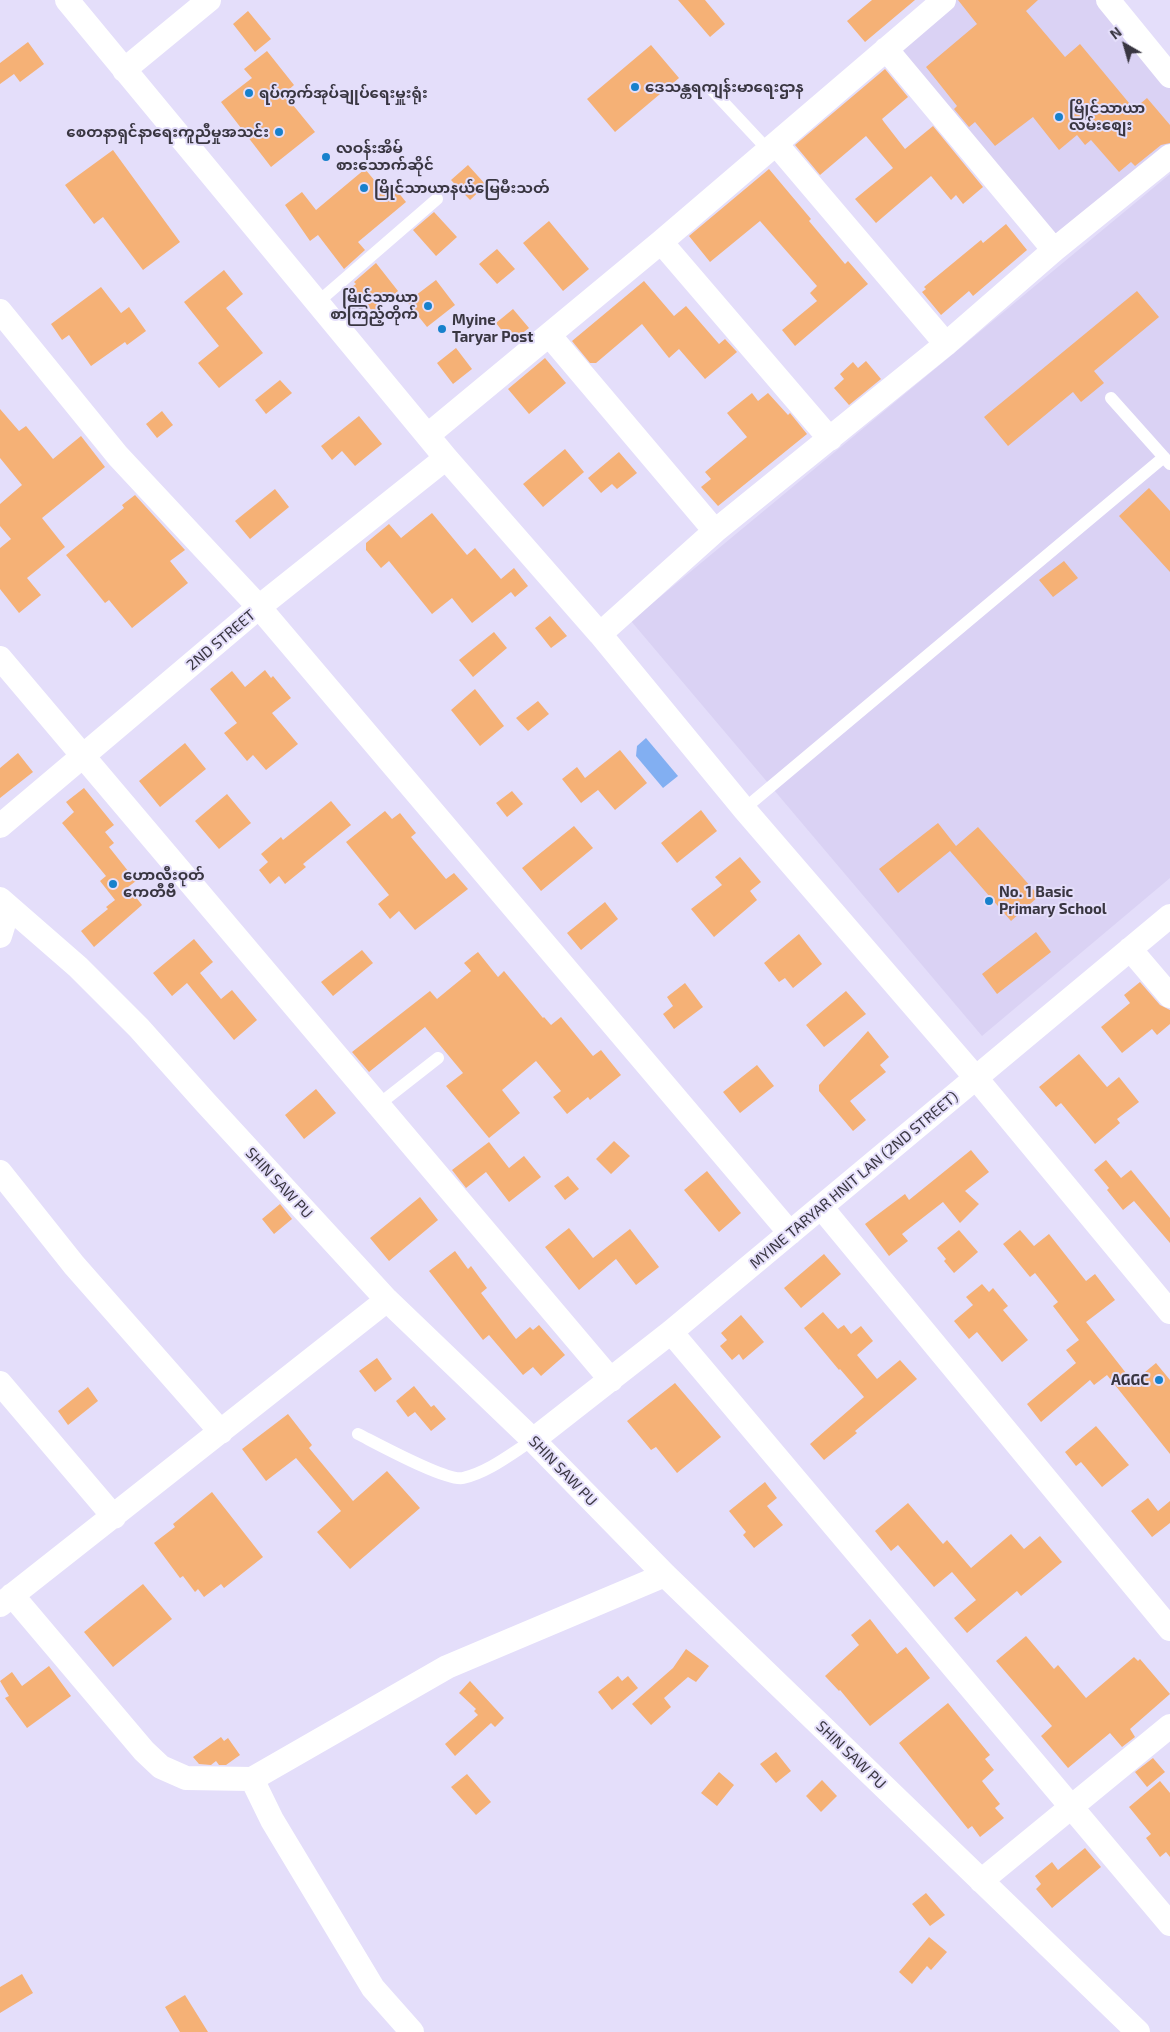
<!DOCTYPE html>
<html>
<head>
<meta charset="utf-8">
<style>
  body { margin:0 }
  #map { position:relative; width:1170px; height:2032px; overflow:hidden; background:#e4defa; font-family:"Exo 2",sans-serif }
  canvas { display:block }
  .north { position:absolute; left:1100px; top:20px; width:50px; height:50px; -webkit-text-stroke:4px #e4defa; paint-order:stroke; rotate:322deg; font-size:14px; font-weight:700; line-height:20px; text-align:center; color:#393641 }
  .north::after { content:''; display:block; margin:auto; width:18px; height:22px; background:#393641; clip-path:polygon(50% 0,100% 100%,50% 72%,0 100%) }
</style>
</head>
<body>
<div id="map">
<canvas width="1170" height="2032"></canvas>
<div class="north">N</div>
</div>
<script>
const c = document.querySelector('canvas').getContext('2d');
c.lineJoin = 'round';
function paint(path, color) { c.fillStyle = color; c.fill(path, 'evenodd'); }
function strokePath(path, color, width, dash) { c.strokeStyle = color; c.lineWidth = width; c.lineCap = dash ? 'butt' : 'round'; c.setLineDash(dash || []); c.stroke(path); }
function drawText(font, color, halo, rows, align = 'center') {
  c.font = font + ' "Exo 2","Noto Sans Myanmar",sans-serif'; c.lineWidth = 4; c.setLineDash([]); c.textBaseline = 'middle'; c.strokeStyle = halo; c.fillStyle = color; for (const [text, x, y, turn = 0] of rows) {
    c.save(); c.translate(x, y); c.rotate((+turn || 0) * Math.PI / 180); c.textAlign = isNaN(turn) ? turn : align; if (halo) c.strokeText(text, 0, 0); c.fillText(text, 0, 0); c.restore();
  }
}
const built = new Path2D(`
  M951,0H1100L1170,86V148L1053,241L892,50Z
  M1170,174V878L982,1036L631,621Z`);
const water = new Path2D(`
  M646,738L678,776L663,788L636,756L637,746Z`);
const building = new Path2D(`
  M678,0H705L725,24L710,37Z
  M872,0H915L865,42L847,21Z
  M958,0H1038L1026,11L1065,57L1080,44L1134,109L1147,98L1170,125V143L1161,145L1135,166L1131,162L1119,172L1091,140L1085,145L1077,135L1059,150L1033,117L995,146L975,122L969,127L954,109L957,106L926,67L977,24Z
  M248,11L271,39L255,52L233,24Z
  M28,42L44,64L20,82L14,74L0,84V63Z
  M651,45L679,78L615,132L587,99Z
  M267,51L294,85L284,94L315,132L271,167L221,102L252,78L244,69Z
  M885,69L908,97L882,119L884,122L905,149L933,126L983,187L963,204L956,195L951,200L931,176L876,223L855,199L893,168L866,136L820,175L795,145Z
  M113,150L180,242L143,270L103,217L94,224L65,185Z
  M468,165L486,185L470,200L451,180Z
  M365,169L385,193L393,186L406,202L358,242L365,250L344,269L318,235L310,241L285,205L302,192L316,210Z
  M769,169L811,219L809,221L845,264L848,261L868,284L795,346L782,330L817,301L810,293L817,286L760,221L710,262L689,236Z
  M434,212L457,237L436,256L413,230Z
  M549,221L589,269L563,291L523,243Z
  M1006,224L1027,250L973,296L969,291L941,315L922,292L926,289L924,287L981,240L983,243Z
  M497,249L515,269L497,284L479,264Z
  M376,263L398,291L373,312L352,287L356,284L354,282Z
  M224,270L243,294L226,308L263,353L219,388L198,363L219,346L184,302Z
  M436,280L455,305L427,327L407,302Z
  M644,281L674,316L686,306L719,344L725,339L737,352L705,379L679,349L669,358L642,324L596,363H590L572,341Z
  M101,287L121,313L129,307L146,331L127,345L125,342L91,366L69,335L62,340L51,324Z
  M1137,291L1159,317L1094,371L1104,383L1081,402L1073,392L1008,446L984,417Z
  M513,309L529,328L511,342L496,323Z
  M456,348L472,369L453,384L437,363Z
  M545,358L566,383L529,414L508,389Z
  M866,361L881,379L849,405L834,388L844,379L840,374L853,362L858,368Z
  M280,380L292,393L266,414L255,400Z
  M752,393L758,401L768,393L788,415L790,413L807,434L718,506L701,487L711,479L705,472L747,437L727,413Z
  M0,409L19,431L26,426L53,459L81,436L105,467L42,518L65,547L27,578L41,595L19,613L0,589V548L11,539L0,526V504L22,485L0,458Z
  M162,411L173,425L157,438L146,424Z
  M359,416L382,444L355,466L342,451L332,460L321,446Z
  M565,449L584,472L543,507L523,484Z
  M619,452L637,473L617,489L612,484L601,493L588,478Z
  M1149,488L1170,511V572L1119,516Z
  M275,489L289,507L250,539L235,521Z
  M135,495L185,550L170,561L188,583L132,628L109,600L105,603L66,555L124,508L122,505Z
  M432,513L467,555L475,548L501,579L514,568L528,586L515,597L511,592L472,623L452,598L432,614L389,561L381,568L366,550V543L389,524L401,538Z
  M1064,561L1078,578L1053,597L1039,580Z
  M550,616L567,636L551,648L535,628Z
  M494,632L507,648L473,677L459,660Z
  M265,670L271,678L273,676L291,698L272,713L298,744L266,770L253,755L247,761L224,733L237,723L210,689L232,671L245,687Z
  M475,689L504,726L480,746L451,710Z
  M538,701L549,714L528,731L516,718Z
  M185,743L206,769L160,807L139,781Z
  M620,750L647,783L615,810L598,790L581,803L562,779L577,767L585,778Z
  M18,753L33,772L0,798V768Z
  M84,788L114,825L105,832L114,843L109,847L136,881L128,887L142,905L94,947L81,931L108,909L106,907L115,900L100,881L106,876L62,823L74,812L66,802Z
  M512,791L523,804L507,817L496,803Z
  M227,794L251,823L219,849L195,821Z
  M331,801L351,825L303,864L306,867L285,884L279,876L270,884L259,870L268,862L261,854L281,837L283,840Z
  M701,810L717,831L677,863L661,843Z
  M385,811L392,819L400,813L416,833L411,837L446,879L454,873L468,889L415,930L399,911L390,919L378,904L389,895L346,842Z
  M938,823L956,846L978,827L1039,896L1011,921L950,851L898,893L879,869Z
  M574,826L593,848L541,891L522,868Z
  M740,857L761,882L750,891L757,900L714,937L691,909L722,885L715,877Z
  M605,902L618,919L581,950L567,933Z
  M1036,932L1051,952L997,994L982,974Z
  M799,934L822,964L793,988L785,978L779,982L764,963Z
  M194,939L213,962L200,973L221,999L232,990L257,1020L234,1040L187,983L172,996L153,973Z
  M362,950L373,963L333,996L321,982Z
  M478,952L498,977L504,971L543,1018L544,1017L551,1025L561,1017L593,1056L601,1050L621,1075L590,1100L588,1097L567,1114L553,1097L561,1091L536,1061L502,1090L520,1113L489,1138L446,1086L463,1073L425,1027L369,1072L352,1052L430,991L437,999L471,971L464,963Z
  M1140,982L1160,1005L1170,1010V1024L1157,1035L1152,1029L1122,1053L1101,1027L1130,1003L1124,995Z
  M685,983L703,1007L674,1029L663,1014L673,1006L667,997Z
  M846,991L866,1014L824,1047L806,1025Z
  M868,1031L889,1057L880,1065L886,1072L850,1101L866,1120L853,1131L819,1091V1085Z
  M1079,1054L1107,1087L1119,1077L1139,1102L1117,1119L1120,1123L1095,1144L1061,1103L1056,1107L1039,1087Z
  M757,1065L774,1086L740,1113L723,1092Z
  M316,1089L336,1113L304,1139L285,1115Z
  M614,1141L630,1156L611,1174L596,1159Z
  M489,1142L509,1168L524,1156L541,1177L509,1202L486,1172L466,1188L452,1170Z
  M971,1150L989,1172L965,1191L979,1204L960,1223L943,1202L902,1234L908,1241L889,1256L865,1224L905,1194L909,1200Z
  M1106,1160L1121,1178L1131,1170L1170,1218V1243L1134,1201L1123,1210L1107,1190L1109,1188L1094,1170Z
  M707,1171L741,1213L719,1232L684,1190Z
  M568,1176L579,1189L565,1200L554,1186Z
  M420,1197L438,1220L389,1261L370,1238Z
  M280,1204L292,1219L274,1234L262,1219Z
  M569,1228L593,1258L630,1229L659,1267L636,1285L616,1259L579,1290L545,1247Z
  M959,1230L978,1252L954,1273L944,1261L946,1259L937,1248Z
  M1020,1230L1034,1246L1049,1234L1086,1281L1095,1274L1115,1300L1086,1322L1133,1382L1156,1363L1170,1380V1454L1107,1375L1094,1385L1090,1380L1041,1422L1027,1404L1076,1363L1066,1350L1079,1340L1053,1306L1058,1302L1035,1273L1030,1277L1003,1244Z
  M455,1251L468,1269L471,1266L487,1288L481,1293L516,1339L530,1327L533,1330L539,1325L565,1355L541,1376L533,1367L523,1375L489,1335L483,1340L429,1271Z
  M824,1254L841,1274L801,1308L784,1288Z
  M982,1284L989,1292L993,1288L1008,1306L1003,1310L1028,1340L1002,1362L977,1332L969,1339L954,1321L973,1305L966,1297Z
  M823,1312L838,1329L844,1325L851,1334L861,1326L873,1341L857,1355L877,1379L900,1360L917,1379L855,1431L857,1433L824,1460L810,1444L864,1397L840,1369L839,1370L804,1328Z
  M741,1315L764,1342L743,1360L739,1354L732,1360L720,1346L727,1340L721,1333Z
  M377,1358L392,1379L375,1392L359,1371Z
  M675,1383L721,1437L677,1473L656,1447L651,1450L627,1421Z
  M414,1386L431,1407L434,1405L446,1419L431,1431L415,1412L408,1417L396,1401Z
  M88,1387L98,1401L68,1425L58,1411Z
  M288,1414L312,1445L309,1448L353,1501L387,1471L420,1508L350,1569L317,1532L341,1511L296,1458L266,1481L242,1449Z
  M1096,1426L1129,1465L1102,1487L1081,1462L1076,1466L1065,1452Z
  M765,1482L777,1498L767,1506L783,1525L754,1548L743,1535L746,1532L729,1511Z
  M212,1492L263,1557L224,1588L221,1584L204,1597L198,1589L195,1592L183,1576L180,1578L154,1543L175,1527L173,1524Z
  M1148,1498L1158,1511L1170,1501V1523L1152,1537L1131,1511Z
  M908,1503L943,1544L947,1540L971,1568L1011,1534L1024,1549L1040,1536L1062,1562L1021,1596L1017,1591L967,1633L954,1618L976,1600L952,1572L934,1587L898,1545L891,1551L875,1531Z
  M143,1584L172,1619L113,1667L84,1632Z
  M870,1619L897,1654L906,1647L930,1678L870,1726L840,1690L839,1691L825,1676L859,1645L851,1635Z
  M1026,1636L1054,1669L1058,1665L1086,1698L1134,1657L1138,1661L1140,1659L1170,1694L1130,1729L1135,1737L1122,1747L1110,1733L1068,1768L1041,1736L1052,1726L996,1661Z
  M686,1649L709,1666L696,1682L688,1677L664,1698L671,1707L651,1725L632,1704L673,1668Z
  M49,1666L71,1696L27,1728L5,1698L9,1696L0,1681L12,1672L22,1686Z
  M618,1676L622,1681L628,1676L638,1688L612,1710L598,1692Z
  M470,1681L504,1718L495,1727L491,1723L455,1756L445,1744L478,1715L474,1711L476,1709L459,1693Z
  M948,1703L990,1755L985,1759L994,1770L982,1781L1000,1804L995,1808L1004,1818L980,1837L972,1826L968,1829L899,1743Z
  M221,1737L224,1741L228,1738L240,1755L226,1765H219L216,1761L211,1765L199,1764L193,1757Z
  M776,1752L791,1771L776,1783L760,1764Z
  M1153,1758L1165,1772L1147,1787L1135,1772Z
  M719,1772L734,1785L717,1806L701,1793Z
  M467,1774L491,1802L476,1815L451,1787Z
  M822,1780L837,1796L821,1812L806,1796Z
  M1160,1781L1170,1793V1857L1166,1852L1160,1857L1146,1838L1151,1834L1129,1807Z
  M1085,1848L1101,1867L1052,1908L1036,1889L1041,1884L1035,1876L1052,1862L1058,1870Z
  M926,1893L945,1915L930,1926L912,1904Z
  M929,1937L947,1952L931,1970L927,1966L912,1984L899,1972Z
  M22,1974L33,1993L0,2013V1987Z
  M185,1995L208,2032H180L165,2007Z`);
const service = new Path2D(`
  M712,90L769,151
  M318,302L437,199
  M1111,398L1170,464
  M744,809L1164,457
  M378,1105L438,1058
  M358,1434C376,1443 447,1482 463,1478C489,1472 512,1453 533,1440`);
const minor = new Path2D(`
  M67,0L446,458L600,634L744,809L976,1078L1170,1312
  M1108,0L1170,76
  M886,49L1054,250
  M124,70L209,0
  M776,144L946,344
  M661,242L830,439
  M0,311L118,456L259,607L790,1233
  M550,336L715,531
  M428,435L661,242L944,0
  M600,634L715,531L946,344L1054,250L1170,156
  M0,658L611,1380
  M0,826L259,607L446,458
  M0,899L78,967L139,1028L205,1102L387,1300L533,1440L665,1575L1138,2032
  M0,936L9,907
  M1130,949L1170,996
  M0,1172L74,1265L221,1432
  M821,1207L1170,1629
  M671,1332L1170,1924
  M0,1383L114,1517
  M533,1440L671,1332L1170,916
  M12,1595L144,1751L161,1767L186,1778L252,1779L447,1667L665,1575
  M0,1605L387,1300
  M252,1779L272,1820L373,1988L412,2032
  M981,1881L1170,1726`);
const markers = [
  [635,87,5,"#1781cc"],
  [249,93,5,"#1781cc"],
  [1059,117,5,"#1781cc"],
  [279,132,5,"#1781cc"],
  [326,157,5,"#1781cc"],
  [364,188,5,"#1781cc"],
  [428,306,5,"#1781cc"],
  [442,329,5,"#1781cc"],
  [113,884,5,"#1781cc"],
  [989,901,5,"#1781cc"],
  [1159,1380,5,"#1781cc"]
];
const poiNames = [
  ["ဒေသန္တရကျန်းမာရေးဌာန",645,87],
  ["ရပ်ကွက်အုပ်ချုပ်ရေးမှူးရုံး",259,93],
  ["မြိုင်သာယာ",1069,108],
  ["လမ်းစျေး",1069,125],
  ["စေတနာရှင်နာရေးကူညီမှုအသင်း",269,132,"right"],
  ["လဝန်းအိမ်",336,148],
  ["စားသောက်ဆိုင်",336,165],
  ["မြိုင်သာယာနယ်မြေမီးသတ်",374,188],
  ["မြိုင်သာယာ",418,297,"right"],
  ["စာကြည့်တိုက်",418,314,"right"],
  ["Myine",452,320],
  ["Taryar Post",452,337],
  ["ဟောလီးဝုတ်",123,875],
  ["ကေတီဗီ",123,892],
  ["No. 1 Basic",999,892],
  ["Primary School",999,909],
  ["AGGC",1149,1380,"right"]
];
const streetNames = [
  ["2ND STREET",221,640,-40],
  ["MYINE TARYAR HNIT LAN (2ND STREET)",854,1180,-40],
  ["SHIN SAW PU",279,1183,47],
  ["SHIN SAW PU",563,1471,46],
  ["SHIN SAW PU",851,1755,44]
];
paint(built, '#dad2f4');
paint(water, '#82aff2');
paint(building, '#f5b176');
strokePath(service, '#fff', 12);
strokePath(minor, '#fff', 24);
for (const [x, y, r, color] of markers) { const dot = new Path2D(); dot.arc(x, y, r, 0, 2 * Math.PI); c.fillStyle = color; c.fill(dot); strokePath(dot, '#e4defa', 2); }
drawText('bold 15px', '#393641', '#e4defa', poiNames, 'left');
drawText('15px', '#393641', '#e4defa', streetNames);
</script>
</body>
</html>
